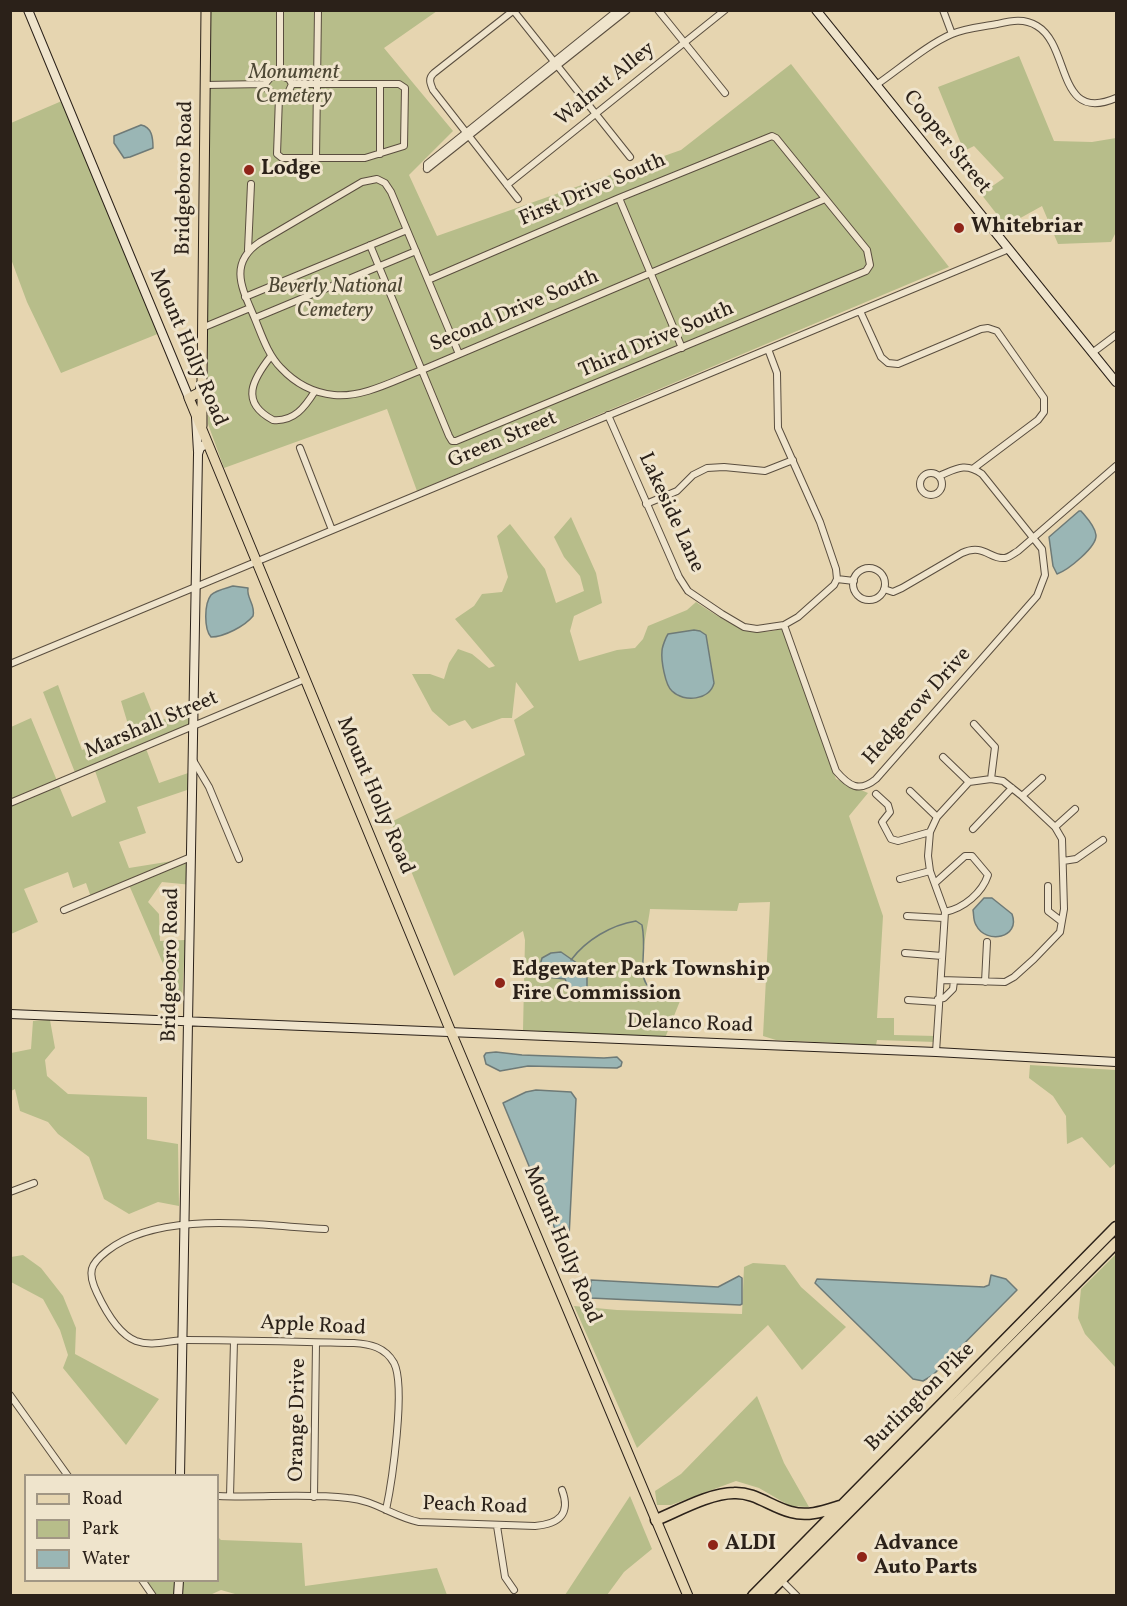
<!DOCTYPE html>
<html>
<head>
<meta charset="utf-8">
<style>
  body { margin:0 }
  #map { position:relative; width:1127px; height:1606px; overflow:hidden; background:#e6d5b0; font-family:Vollkorn,serif }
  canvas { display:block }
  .frame { position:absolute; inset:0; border:12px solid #2b2119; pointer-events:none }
  .legend { position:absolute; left:24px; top:1474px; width:195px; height:108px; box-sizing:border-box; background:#efe4cc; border:2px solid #a19684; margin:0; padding:8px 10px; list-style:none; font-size:18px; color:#2b2119 }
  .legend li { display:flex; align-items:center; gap:12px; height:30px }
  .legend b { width:30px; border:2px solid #a19684 }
</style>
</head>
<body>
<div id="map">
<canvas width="1127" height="1606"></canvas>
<div class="frame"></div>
<ul class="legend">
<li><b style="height:8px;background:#e6d5b0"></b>Road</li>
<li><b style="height:16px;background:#b7bd8a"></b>Park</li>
<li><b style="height:16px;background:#9ab6b5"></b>Water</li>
</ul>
</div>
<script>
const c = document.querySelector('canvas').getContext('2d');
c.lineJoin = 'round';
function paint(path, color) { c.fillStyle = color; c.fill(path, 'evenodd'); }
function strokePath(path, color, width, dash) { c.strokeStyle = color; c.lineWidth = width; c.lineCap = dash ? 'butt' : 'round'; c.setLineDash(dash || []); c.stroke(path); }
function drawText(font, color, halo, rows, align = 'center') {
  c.font = font + ' Vollkorn,serif'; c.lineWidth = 6; c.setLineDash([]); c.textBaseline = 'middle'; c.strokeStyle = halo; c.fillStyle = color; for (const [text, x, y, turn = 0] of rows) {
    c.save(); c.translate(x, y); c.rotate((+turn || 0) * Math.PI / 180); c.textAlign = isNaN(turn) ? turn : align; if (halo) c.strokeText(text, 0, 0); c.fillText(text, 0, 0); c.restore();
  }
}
const green = new Path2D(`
  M208,11H437L384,48L453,131L409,175L437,236L681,150L791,64L949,267L417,491L387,409L224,468L208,424Z
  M1019,56L1054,141L1092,142L1116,138V232L1111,242L1058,244L1042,206L1006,226L981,194L1004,178L974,146L964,151L938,87Z
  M64,100L160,333L61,373L27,302L11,259V123Z
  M571,517L596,573L602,603L574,616L570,631L579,661L617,650L635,648L643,639L648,626L687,610L696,602C720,618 753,641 782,628L836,779L868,793L849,816L883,916L877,1018H894V1035L936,1036L935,1042L877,1040L876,1045L776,1040L763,1036L770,902L739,903L737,911L650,909C648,928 635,975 649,989C657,997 670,998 680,1001L665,1038L523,1030L525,940L523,931L454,976L391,822L525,755L514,720L534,707L516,682L512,718H502L472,729L465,720L449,726L432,711L412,674H430L444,679L449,663L458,649L472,654L489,668L495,666L455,619L474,606L482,594L502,592L508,577L497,536L510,524L545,569L556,603L584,591L580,576L564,557L554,537Z
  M58,685L82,750L130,731L121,701L144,692L156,722L195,708V724L145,746L159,783L194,771L193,788L137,807L146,833L119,842L129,868L191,858L192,885L162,882L148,902L159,914L160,941L185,940L182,1003H180L129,885L92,900L86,883L73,888L68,872L24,889L38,922L11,934V727L31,718L72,817L106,802L94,768L76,775L43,692Z
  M50,1020L55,1048L45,1060L47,1076L68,1094L147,1097V1139L178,1144L179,1206L158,1202L129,1214L104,1199L89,1157L58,1134L48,1122L20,1111L15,1089L11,1091V1053L31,1049L33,1021Z
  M1030,1065L1116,1070V1163L1110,1168L1082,1137L1067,1144L1066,1116L1053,1096L1029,1078Z
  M1116,1254V1366L1115,1367L1085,1334L1078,1318L1081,1289Z
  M23,1255L41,1268L63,1296L76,1328L75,1354L159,1399L126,1445L63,1368L68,1355L60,1330L43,1299L11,1282V1257Z
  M753,1263L785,1265L801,1287L846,1327L802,1370L768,1325L637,1448L574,1306L617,1310L742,1314L744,1267Z
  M757,1396L784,1463L809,1507L790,1506L759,1488L736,1481L671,1505H657L655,1491L681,1474Z
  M630,1496L652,1549L624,1572L607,1595H565Z
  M218,1537L221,1540L302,1543L305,1586L437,1568L447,1595L242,1596L221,1590L210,1595H154L143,1581L218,1580Z`);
const water = new Path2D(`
  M141,125C152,127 153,138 153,148L130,157L124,158L114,143V136Z
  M1079,511H1081C1086,517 1095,526 1096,535C1097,547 1068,570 1057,574L1053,566L1049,537Z
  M233,586L248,588C246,598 256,605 253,616C245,626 224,637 211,637C204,629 204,604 211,595C216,590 227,588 233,586Z
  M694,630L700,631L706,635L714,683C710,700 684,703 672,691C665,685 661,660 662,651C662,647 666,637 668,634Z
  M984,898H992L1012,914C1021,938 986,945 976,925C973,920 974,915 973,910Z
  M561,952L584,968L587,974V988H569L565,979L537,976L542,958L551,953Z
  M496,1052L522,1055L604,1058L617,1057L622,1062L621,1066L617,1068L528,1066L500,1071L486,1064L484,1056L486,1053Z
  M536,1090L571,1092L576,1099L569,1237L566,1241H560L503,1103L526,1092Z
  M991,1275L1006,1279L1017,1290L933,1375L923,1381L913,1379L815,1283L817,1279L984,1287L989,1285Z
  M739,1276L742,1278V1304L740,1305L590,1298L591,1280L718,1287Z`);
const stream = new Path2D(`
  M571,960C586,940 611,925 636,921L642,925C650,966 624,989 680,1001`);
const street = new Path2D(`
  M513,10L630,157
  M514,10L434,73C428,78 430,83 433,90L518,199
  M658,10L725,93
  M943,10L952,34
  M280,75V10
  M292,84L288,93L279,97L268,90L265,84L271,77L280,75L289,79L292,84H317L318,10
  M380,84V154
  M205,85L265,84
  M876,85C898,70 928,44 952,34C966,28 982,27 997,24C1011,21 1024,18 1037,26C1071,46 1056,124 1116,98
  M279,97L277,154L282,158H365L404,146L405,88L399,84H317L316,158
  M427,169L627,10
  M427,169V164L618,10
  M507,185L725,10
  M619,198L682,348
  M370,245L449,436L452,441H456L866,271L870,265L867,250L776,138L772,136L619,198L428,280
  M248,250L251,184
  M245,297L407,230
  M860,311L881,357L888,363L898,364L981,329L988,328L997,331L1044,398V412L1038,420L974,468
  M255,318L416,251
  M202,328L250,308
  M1092,353L1116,335
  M459,354L391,192L385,183L377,179L362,182L260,242C227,264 243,290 255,319C262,336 268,355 281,368C295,383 314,393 334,395C363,398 395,380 422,370L825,199
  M271,356C253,379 239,402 273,420C294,422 305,407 315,391
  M608,415L679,577L688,591L722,614L744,627L757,629L784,625L798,617L834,585L837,579L836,569L820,522L778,428L777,373L768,349
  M300,448L332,530
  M920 484a11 11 0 1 1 22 0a11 11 0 1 1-22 0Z
  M646,504L677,491L693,475L707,468L724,467L765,471L793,460
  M853 584a16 16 0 1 1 32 0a16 16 0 1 1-32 0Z
  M837,579L854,581
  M884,589L893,592L902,588L962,553C984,543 990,560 1005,558C1010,557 1014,553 1018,551L1116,466
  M784,625L836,771C849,786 859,793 876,779L1037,596L1045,575L1042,549L982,474C965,462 956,469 939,476
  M10,664L1009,249
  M974,724L995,747L991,779
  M943,757L969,782
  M193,760L209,787L239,859
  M910,791L937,817
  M876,794L888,805L890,812L882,822L891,839L898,841L930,832
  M1022,796L1042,778
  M10,803L305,679
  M1055,827L1075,809
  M973,829L1012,788
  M1063,861L1076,859L1103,840
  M900,879L930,871
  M935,883L965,856H972L988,875C982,893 964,908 945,912
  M1048,886V911L1061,921
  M64,910L191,857
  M907,916L943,918
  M905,953L942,956
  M985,982L987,942
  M938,999L944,998L953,989L954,981
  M908,1000L938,1002
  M936,1052L945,912L930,871L928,856L930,832L937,817L969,782L991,779L1003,781L1022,796L1055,827L1062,839L1064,909L1060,932L1034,959L1014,977L1005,982L941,980
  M10,1192L34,1183
  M325,1229C262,1226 160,1209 107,1251C90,1264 87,1272 97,1293C105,1310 118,1334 136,1341C153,1347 169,1340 186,1340C242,1340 298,1342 354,1343C370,1344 385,1347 394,1363C406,1386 392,1482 386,1510
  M10,1395L68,1476
  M218,1496C261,1498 305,1493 348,1498C374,1500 394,1517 419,1522L535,1526C559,1524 571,1514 562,1490
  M230,1496L234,1341
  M314,1497L316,1343
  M497,1526L505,1577L514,1590
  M142,1580L153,1596
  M781,1580L797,1596`);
const secondary = new Path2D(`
  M28,10L189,398
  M816,10L1116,382
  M196,417L198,452
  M10,1014L936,1052L1116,1062
  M180,1476L198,454L200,448L207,443
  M178,1596L179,1580`);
const primary = new Path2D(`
  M206,10L202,381L200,392L189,398L451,1032L688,1596
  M202,386V426`);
const highway = new Path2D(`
  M656,1520C678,1511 710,1493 734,1493C755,1492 771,1507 791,1512C808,1517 824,1511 840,1506
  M753,1596L1116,1227
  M765,1596L1116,1243`);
const markers = [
  [249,170,6,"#8f2418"],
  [959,228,6,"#8f2418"],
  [500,983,6,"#8f2418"],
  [713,1545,6,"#8f2418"],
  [862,1557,6,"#8f2418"]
];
const parkNames = [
  ["Monument",294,74],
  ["Cemetery",294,98],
  ["Beverly National",335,288],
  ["Cemetery",335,312]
];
const streetNames = [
  ["Walnut Alley",606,85,-39],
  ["Cooper Street",946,143,51],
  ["Bridgeboro Road",186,178,-89],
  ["First Drive South",593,191,-23],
  ["Second Drive South",515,312,-23],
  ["Third Drive South",657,341,-23],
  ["Mount Holly Road",187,348,67],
  ["Green Street",503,441,-23],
  ["Lakeside Lane",670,513,65],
  ["Hedgerow Drive",918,707,-48],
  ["Marshall Street",152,726,-23],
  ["Mount Holly Road",374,796,67],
  ["Bridgeboro Road",172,965,-89],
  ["Delanco Road",690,1025,2],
  ["Mount Holly Road",561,1245,67],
  ["Apple Road",313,1327,3],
  ["Burlington Pike",921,1398,-45],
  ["Orange Drive",299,1420,-89],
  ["Peach Road",475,1507,2]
];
const poiNames = [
  ["Lodge",261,170],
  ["Whitebriar",971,228],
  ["Edgewater Park Township",512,971],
  ["Fire Commission",512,995],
  ["ALDI",725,1545],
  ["Advance",874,1545],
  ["Auto Parts",874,1569]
];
paint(green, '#b7bd8a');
paint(water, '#9ab6b5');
strokePath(water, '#6e7a77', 1.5);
strokePath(stream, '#6e7a77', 1.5);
strokePath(street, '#5a4e3f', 8);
strokePath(secondary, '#2b2119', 10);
strokePath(primary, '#2b2119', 11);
strokePath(highway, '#2b2119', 13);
strokePath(street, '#efe4cc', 6);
strokePath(secondary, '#efe4cc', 8);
strokePath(primary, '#e6d5b0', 9);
strokePath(highway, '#e6d5b0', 10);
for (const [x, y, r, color] of markers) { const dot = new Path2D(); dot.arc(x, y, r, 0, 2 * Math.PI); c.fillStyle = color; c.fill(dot); strokePath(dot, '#efe4cc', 2); }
drawText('italic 21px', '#4e4835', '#efe4cc', parkNames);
drawText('21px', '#2b2119', '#efe4cc', streetNames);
drawText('bold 21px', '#2b2119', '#efe4cc', poiNames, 'left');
</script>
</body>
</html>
